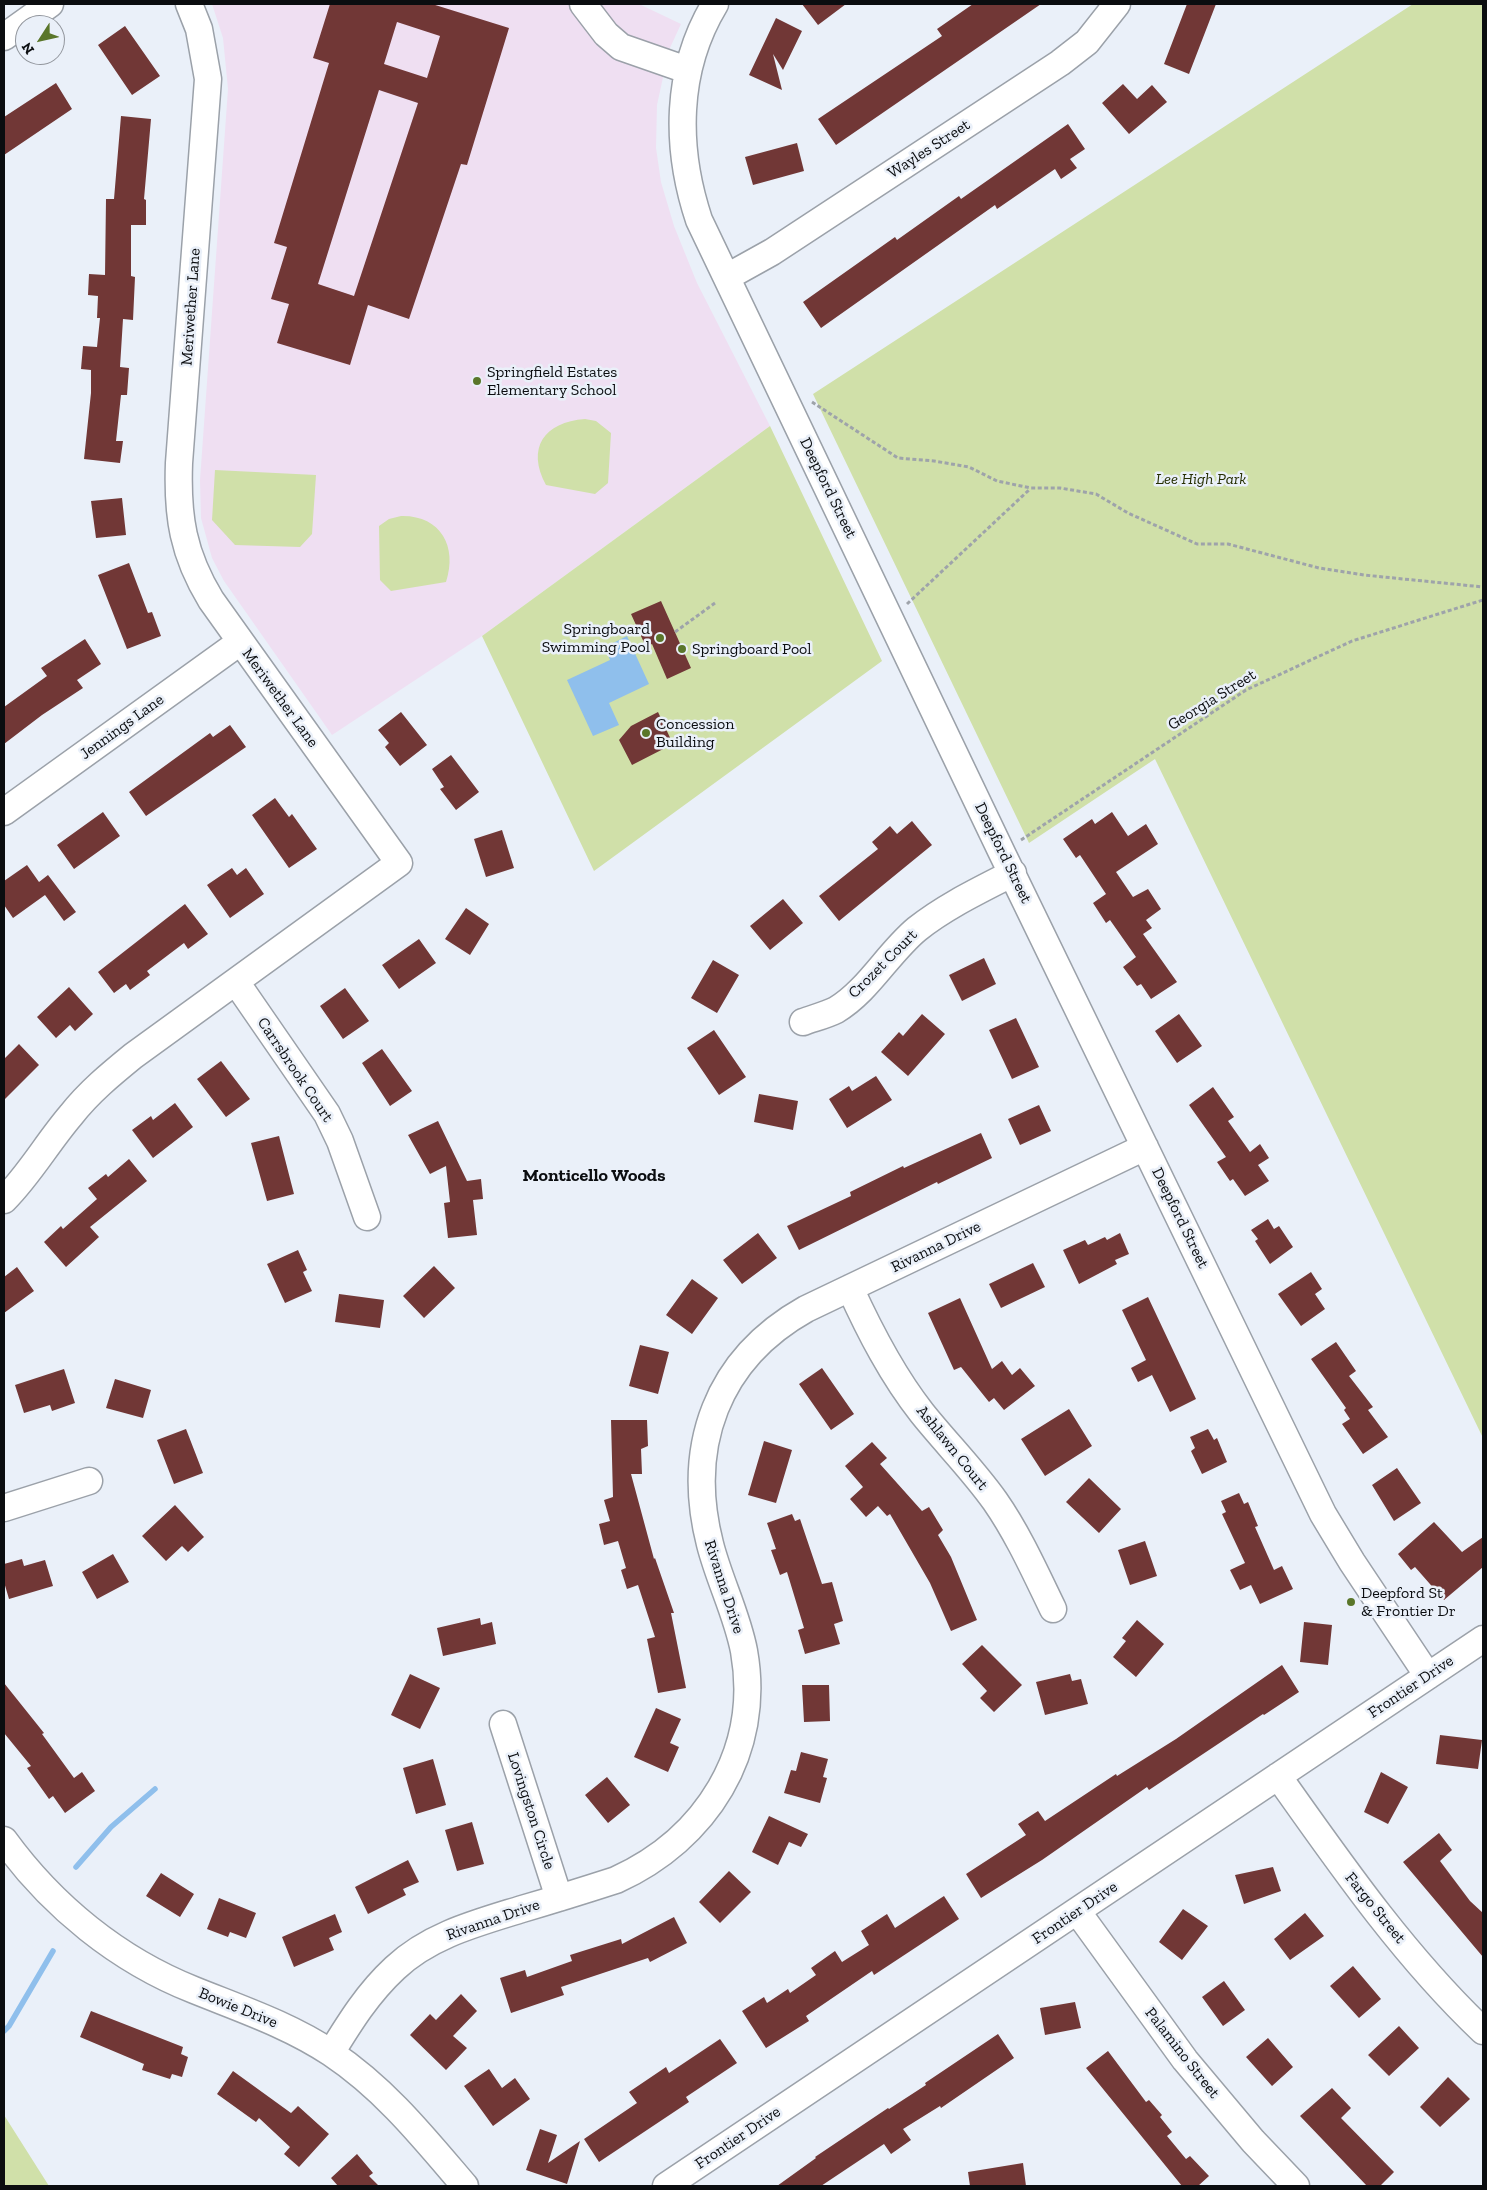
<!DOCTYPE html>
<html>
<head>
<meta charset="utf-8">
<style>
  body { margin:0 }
  #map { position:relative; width:1487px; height:2190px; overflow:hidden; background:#eaf0f9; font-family:"Zilla Slab",serif }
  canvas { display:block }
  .frame { position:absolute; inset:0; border:5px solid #0b0d10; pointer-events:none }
  .north { position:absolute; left:15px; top:15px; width:50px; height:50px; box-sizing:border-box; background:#eaf0f9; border:1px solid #91959c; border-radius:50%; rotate:235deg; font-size:14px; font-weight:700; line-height:20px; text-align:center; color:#0b0d10 }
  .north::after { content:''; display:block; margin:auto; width:18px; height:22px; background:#5a762a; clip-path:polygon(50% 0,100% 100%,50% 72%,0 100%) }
</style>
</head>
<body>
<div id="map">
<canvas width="1487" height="2190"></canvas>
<div class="frame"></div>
<div class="north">N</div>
</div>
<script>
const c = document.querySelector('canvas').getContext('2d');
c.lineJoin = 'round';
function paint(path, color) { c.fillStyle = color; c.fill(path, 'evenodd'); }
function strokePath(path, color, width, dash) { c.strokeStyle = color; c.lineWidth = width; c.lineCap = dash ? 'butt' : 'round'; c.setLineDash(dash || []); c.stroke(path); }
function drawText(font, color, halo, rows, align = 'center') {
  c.font = font + ' "Zilla Slab",serif'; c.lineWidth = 5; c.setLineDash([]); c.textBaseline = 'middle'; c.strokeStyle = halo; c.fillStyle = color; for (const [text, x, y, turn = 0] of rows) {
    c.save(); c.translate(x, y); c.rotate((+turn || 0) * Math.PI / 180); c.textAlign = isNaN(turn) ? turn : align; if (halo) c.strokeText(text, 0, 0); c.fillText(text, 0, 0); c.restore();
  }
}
const education = new Path2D(`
  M212,4H639L681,24L669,50L657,105L656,148L661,182L674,226L697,283L770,426L482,636L332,735L224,581L212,558L201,518L200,480L228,89L223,38Z`);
const green = new Path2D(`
  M1413,4H1483V1438L1155,759L1029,843L813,394Z
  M585,419L596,421L611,433L608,483L595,494L546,485C526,448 544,422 585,419Z
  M770,426L882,661L594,871L482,636Z
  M215,470L316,475L312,534L300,547L235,545L212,520Z
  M401,516C440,515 458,546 446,582L391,591L380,580L379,526L389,519Z
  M4,2115L49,2186H4Z`);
const water = new Path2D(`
  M627,636L649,684L609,703L619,725L593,736L567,680L610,660L605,647Z`);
const stream = new Path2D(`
  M76,1867L111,1827L155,1789
  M4,2031L9,2026L53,1951`);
const building = new Path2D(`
  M330,4H432L509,28L467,165L461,164L409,319L368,305L350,365L277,343L289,304L271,299L287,247L274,243L329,63L313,58ZM397,22L440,36L427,78L384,64ZM379,90L418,103L354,296L318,284Z
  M802,4H846L818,25Z
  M973,4H1041L836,145L818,119L942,36L937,29Z
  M1187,4H1216L1189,74L1164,64Z
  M776,18L802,31L783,70L773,54L782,90L749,75Z
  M125,26L160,76L132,95L98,45Z
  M56,83L72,109L4,155V117Z
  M1123,84L1137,99L1152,85L1167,102L1129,134L1102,103Z
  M121,116L151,119L144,199L146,200V225H131V276L135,277L133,320L123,319L120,367L129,368L127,395H121L116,441H123L120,463L84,459L91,393V370L81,369L83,346L97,347L100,318H97L98,296L88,295L89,274L105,275L106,199H114Z
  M1068,124L1085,149L1070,159L1077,168L1061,179L1055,169L997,209L995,205L821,328L803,302L895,237L897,240L959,196L961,199Z
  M797,143L804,171L753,185L745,157Z
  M122,498L126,535L96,538L91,501Z
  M129,563L148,613L152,612L161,636L127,649L98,575Z
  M661,601L691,668L667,679L652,644L646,647L631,614Z
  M85,639L101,664L77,680L83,688L42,715L4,744V707L47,676L41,668Z
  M401,712L427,745L400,766L385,747L389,743L378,730Z
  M658,712L673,744L632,765L619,740L631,726Z
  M230,725L246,747L146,816L129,792L210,733L213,737Z
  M451,755L479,792L456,810L440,789L444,787L432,769Z
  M275,798L289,817L292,814L317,849L289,868L252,815Z
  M103,812L120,836L74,869L57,845Z
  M1112,812L1128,836L1146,824L1158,844L1116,872L1133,897L1148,889L1161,909L1146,920L1152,928L1143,934L1177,982L1151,999L1141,984L1137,986L1123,967L1136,957L1110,920L1106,923L1093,903L1106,894L1080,855L1076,858L1063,839L1092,819L1095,824Z
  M912,821L932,845L839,921L819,896L878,849L872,842L890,826L897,834Z
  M502,830L514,868L486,877L474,839Z
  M27,865L39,882L48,875L76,912L64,921L45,895L13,918L4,905V881Z
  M232,868L237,875L246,868L264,894L230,918L207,885Z
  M783,899L803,923L770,950L750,926Z
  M185,904L208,934L188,949L184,943L147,971L150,975L130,990L126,984L114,993L98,972Z
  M466,908L489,924L470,955L445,939Z
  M419,939L436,963L399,989L382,965Z
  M984,958L996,984L962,1001L949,975Z
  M713,960L739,975L717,1013L691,998Z
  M69,987L93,1014L75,1031L70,1025L56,1038L37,1017Z
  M345,988L369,1021L343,1039L320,1006Z
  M922,1014L945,1034L908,1076L881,1052L899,1032L903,1036Z
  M1179,1014L1202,1046L1177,1063L1155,1031Z
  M1016,1018L1039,1067L1012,1079L989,1030Z
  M714,1030L746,1077L719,1095L687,1048Z
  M19,1044L39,1065L4,1100V1059Z
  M382,1049L412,1091L390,1106L362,1063Z
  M221,1061L250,1099L226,1117L197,1079Z
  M876,1076L892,1100L847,1128L829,1099L849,1086L852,1091Z
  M1213,1087L1234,1117L1228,1121L1250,1152L1260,1144L1269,1158L1258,1165L1269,1181L1245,1196L1233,1179L1230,1181L1217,1162L1226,1157L1189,1105Z
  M759,1094L798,1101L793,1130L754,1122Z
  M175,1103L193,1127L153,1158L132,1130L151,1116L153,1120Z
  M1039,1105L1051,1131L1020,1145L1008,1119Z
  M438,1121L467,1181L481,1179L483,1199L473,1200L477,1235L448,1238L444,1203L450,1202L446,1166L430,1174L408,1135Z
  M981,1133L992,1158L938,1184L937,1182L799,1250L787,1226L851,1196L850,1192L903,1166L904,1168Z
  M279,1136L294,1194L267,1201L251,1143Z
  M129,1159L147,1181L90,1227L99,1237L66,1267L44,1242L61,1226L63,1229L97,1199L88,1188L106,1174L108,1177Z
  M1268,1219L1274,1229L1279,1226L1293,1247L1270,1264L1255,1241L1258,1239L1251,1230Z
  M758,1233L777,1258L742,1284L723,1260Z
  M1120,1233L1129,1254L1115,1260L1117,1264L1079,1284L1063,1250L1085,1240L1088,1245L1105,1237L1107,1240Z
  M298,1250L307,1270L303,1272L312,1291L285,1303L267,1264Z
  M1033,1263L1045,1287L1001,1308L989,1284Z
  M434,1266L455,1288L424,1318L403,1296Z
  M17,1267L34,1291L4,1313V1277Z
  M1311,1272L1322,1289L1315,1294L1325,1309L1301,1326L1278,1294Z
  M692,1279L718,1298L692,1334L666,1315Z
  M339,1294L384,1300L380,1328L335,1322Z
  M1148,1297L1196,1399L1170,1412L1152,1375L1138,1382L1131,1368L1146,1360L1122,1310Z
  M960,1298L992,1369L1002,1361L1012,1375L1020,1368L1035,1386L1004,1410L994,1398L989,1402L961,1367L954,1370L928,1313Z
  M1336,1342L1356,1371L1349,1376L1373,1407L1368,1410L1388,1437L1363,1454L1342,1424L1350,1419L1344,1410L1346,1408L1311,1359Z
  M640,1345L669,1352L658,1394L629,1386Z
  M822,1368L854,1414L831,1430L799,1384Z
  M64,1369L75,1403L52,1411L50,1405L24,1413L15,1385Z
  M115,1379L151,1390L143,1418L106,1408Z
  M1069,1409L1092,1446L1045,1476L1021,1439Z
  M611,1420H647L648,1446L641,1449L642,1474H631L654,1559L655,1558L674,1613H671L686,1688L658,1693L647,1639L655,1637L638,1585L627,1589L621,1570L626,1568L618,1541L604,1545L599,1524L610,1521L604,1500L613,1497Z
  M186,1429L203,1473L174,1484L157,1440Z
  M1208,1429L1214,1440L1217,1438L1227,1462L1202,1474L1191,1451L1195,1448L1190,1437Z
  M764,1441L792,1450L776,1503L748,1495Z
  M872,1442L887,1458L880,1464L922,1511L929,1507L943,1530L938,1535L951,1557L977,1620L951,1631L930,1583L890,1514L887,1516L878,1506L866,1517L850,1499L863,1487L845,1466Z
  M1397,1468L1421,1503L1394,1521L1372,1485Z
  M1089,1478L1121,1509L1099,1533L1066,1502Z
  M1239,1493L1244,1504L1248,1502L1258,1526L1255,1527L1274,1570L1282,1566L1293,1589L1260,1604L1251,1585L1240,1590L1230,1570L1245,1563L1222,1514L1226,1512L1221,1501Z
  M175,1505L204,1537L188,1552L182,1546L166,1561L142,1536Z
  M792,1514L795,1521L800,1519L822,1584L832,1582L843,1621L834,1624L840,1644L805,1654L798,1630L804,1628L787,1572L780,1575L771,1550L776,1549L767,1523Z
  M1434,1522L1462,1552L1483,1537V1567L1444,1600L1415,1567L1411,1570L1398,1554Z
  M1145,1541L1157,1576L1130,1585L1118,1550Z
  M113,1554L129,1582L97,1599L82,1572Z
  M22,1559L24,1566L45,1560L53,1586L9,1599L4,1582V1564Z
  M480,1618L481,1625L492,1622L496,1644L443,1656L437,1628Z
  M1137,1620L1164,1644L1136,1677L1113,1657L1126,1641L1122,1638Z
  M1304,1622L1332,1625L1328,1665L1300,1662Z
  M982,1645L1022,1685L994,1712L980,1698L987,1691L962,1664Z
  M1282,1665L1299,1692L1264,1715L1263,1714L1149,1790L1147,1787L1042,1860L981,1898L966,1874L1026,1835L1018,1824L1038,1811L1045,1821L1116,1774L1117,1776L1176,1739Z
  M410,1674L440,1688L420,1729L391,1715Z
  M1070,1674L1072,1681L1081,1679L1088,1704L1045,1715L1036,1682Z
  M4,1683L44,1733L42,1734L74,1778L82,1772L95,1791L65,1813L53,1796L49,1799L27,1768L31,1766L4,1733Z
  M802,1685H829L830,1721L804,1722Z
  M656,1708L681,1719L670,1743L679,1747L668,1772L634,1757Z
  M1440,1735L1482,1740L1478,1769L1436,1764Z
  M801,1752L828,1759L823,1777L827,1778L820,1803L784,1793L791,1770L796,1771Z
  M433,1759L446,1805L416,1814L403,1768Z
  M1381,1772L1408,1787L1388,1824L1364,1812Z
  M607,1777L630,1805L608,1823L585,1795Z
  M769,1816L808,1834L801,1847L789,1842L778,1865L752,1852Z
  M472,1822L484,1864L457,1871L445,1830Z
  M1439,1833L1452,1850L1440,1861L1470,1901L1483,1913V1957L1403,1862Z
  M408,1860L419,1882L403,1889L406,1895L368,1914L355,1887Z
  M1273,1867L1281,1891L1244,1904L1235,1875Z
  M729,1871L751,1892L720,1923L699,1902Z
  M161,1873L194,1894L180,1917L146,1896Z
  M944,1896L959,1919L874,1975L872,1971L806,2016L809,2021L766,2048L742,2011L764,1997L767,2003L788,1989L790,1993L816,1975L811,1968L835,1951L842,1962L869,1945L861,1931L887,1914L895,1928Z
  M219,1898L256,1913L246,1938L230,1932L228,1937L207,1929Z
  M1183,1909L1208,1926L1182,1960L1159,1942Z
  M1305,1913L1324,1936L1290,1960L1274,1939Z
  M335,1914L342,1932L329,1938L334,1950L294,1967L282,1937Z
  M674,1917L687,1943L650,1962L648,1958L561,1987L564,1995L511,2013L500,1978L525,1970L527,1977L572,1961L570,1955L621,1939L622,1944Z
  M1353,1966L1381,1999L1359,2018L1330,1986Z
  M1224,1981L1245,2010L1223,2026L1202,1997Z
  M461,1994L477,2011L453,2036L467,2048L446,2070L410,2035L430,2014L436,2020Z
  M1075,2002L1081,2028L1045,2035L1040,2008Z
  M91,2011L183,2047L181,2054L188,2057L182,2077L172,2074L170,2079L142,2070L144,2064L80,2037Z
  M1399,2026L1419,2048L1389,2076L1368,2055Z
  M998,2034L1014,2058L941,2108L940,2106L903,2129L911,2140L891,2154L884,2144L821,2186H777L816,2158L815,2157L888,2108L889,2109L926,2085L925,2083Z
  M1268,2038L1293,2067L1272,2086L1246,2057Z
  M720,2039L737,2063L686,2097L689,2102L599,2162L584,2139L637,2103L629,2092L666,2067L669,2073Z
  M1108,2051L1146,2102L1149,2100L1162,2115L1160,2117L1172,2132L1167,2136L1186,2159L1190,2156L1209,2176L1198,2186H1182L1086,2068Z
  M489,2069L502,2088L515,2078L530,2099L493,2126L464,2086Z
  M233,2071L291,2113L298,2106L329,2134L299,2167L284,2154L290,2147L259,2118L256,2122L217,2094Z
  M1448,2077L1470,2099L1440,2127L1420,2107Z
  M1332,2088L1351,2108L1341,2118L1394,2172L1380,2186H1367L1300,2116Z
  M540,2129L557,2135L548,2163L580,2141L567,2184L526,2170Z
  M357,2154L373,2173L369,2176L379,2186H338L331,2178Z
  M1023,2163L1026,2186H970L968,2172Z`);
const path = new Path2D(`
  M812,402L898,458L934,461L969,467L997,481L1031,488H1060L1096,494L1128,513L1197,544H1228L1319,568L1364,575L1483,587
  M907,604L1030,489
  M675,632L715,603
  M1021,840L1246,690L1352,641L1483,600`);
const minor = new Path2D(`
  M583,4L606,34L621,47L687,70
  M715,4C675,70 675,148 699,220L1002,853L1323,1514L1352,1562L1428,1676
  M4,37L50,4
  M727,277L772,252L1060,63L1087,42L1117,4
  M4,812L240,642
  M236,982L327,1114L340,1141L367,1217
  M803,1022C814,1018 826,1015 836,1010C868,991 888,953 917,929C946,906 980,890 1013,873
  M4,1200C30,1174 47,1143 71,1115C89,1092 111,1074 133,1056L399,863L211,600C183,554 177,517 179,463L208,79L199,29L189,4
  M850,1288C870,1332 892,1375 922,1413C946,1443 973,1470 995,1501C1018,1534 1035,1572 1053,1609
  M4,1508L89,1481
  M503,1724L559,1898
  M1278,1776C1341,1865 1404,1956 1483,2031
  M4,1840C52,1906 118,1960 194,1990C241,2009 289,2025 331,2053C385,2089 424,2138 465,2186
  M1077,1911L1185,2060L1253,2141L1296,2186
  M331,2053C350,2022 368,1993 395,1968C430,1935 477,1923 522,1909C553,1900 585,1890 616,1880C706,1839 762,1752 744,1651C737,1614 719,1580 710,1544C685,1446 717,1359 806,1309L1145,1147
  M666,2186L1483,1639`);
const markers = [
  [477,381,5,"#5a762a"],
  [660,638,5,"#5a762a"],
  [682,649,5,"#5a762a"],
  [646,733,5,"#5a762a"],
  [1351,1602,5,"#5a762a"]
];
const streetNames = [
  ["Wayles Street",929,149,-33],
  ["Meriwether Lane",191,307,-86],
  ["Deepford Street",828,488,64],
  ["Meriwether Lane",280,698,54],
  ["Georgia Street",1212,700,-32],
  ["Jennings Lane",122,727,-36],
  ["Deepford Street",1003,853,64],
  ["Crozet Court",883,964,-45],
  ["Carrsbrook Court",295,1070,56],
  ["Deepford Street",1180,1218,64],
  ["Rivanna Drive",936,1247,-26],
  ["Ashlawn Court",952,1448,51],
  ["Rivanna Drive",724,1587,72],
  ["Frontier Drive",1411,1687,-34],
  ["Lovingston Circle",531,1811,72],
  ["Fargo Street",1375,1908,51],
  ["Frontier Drive",1075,1913,-34],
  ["Rivanna Drive",493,1920,-19],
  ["Bowie Drive",238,2008,22],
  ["Palamino Street",1182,2053,52],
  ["Frontier Drive",738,2138,-34]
];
const poiNames = [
  ["Springfield Estates",487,372],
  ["Elementary School",487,390],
  ["Springboard",650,629,"right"],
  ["Swimming Pool",650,647,"right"],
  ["Springboard Pool",692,649],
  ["Concession",656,724],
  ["Building",656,742],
  ["Deepford St",1361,1593],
  ["& Frontier Dr",1361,1611]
];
const parkNames = [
  ["Lee High Park",1201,479]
];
const neighbourhoodNames = [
  ["Monticello Woods",594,1176]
];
paint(education, '#efdff2');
paint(green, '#d0e0a9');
paint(water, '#8fbfec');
strokePath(stream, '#8fbfec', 5.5);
paint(building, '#713736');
strokePath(minor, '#9ba1a9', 29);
strokePath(path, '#9ea3aa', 3, [4, 2.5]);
strokePath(minor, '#fff', 26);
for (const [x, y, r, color] of markers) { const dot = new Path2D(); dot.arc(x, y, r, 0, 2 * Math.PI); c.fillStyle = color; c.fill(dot); strokePath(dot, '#eaf0f9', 2); }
drawText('16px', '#0b0d10', '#eaf0f9', streetNames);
drawText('16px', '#0b0d10', '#eaf0f9', poiNames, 'left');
drawText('italic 16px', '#252e01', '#eaf0f9', parkNames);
drawText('bold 18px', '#0b0d10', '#eaf0f9', neighbourhoodNames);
</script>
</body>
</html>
